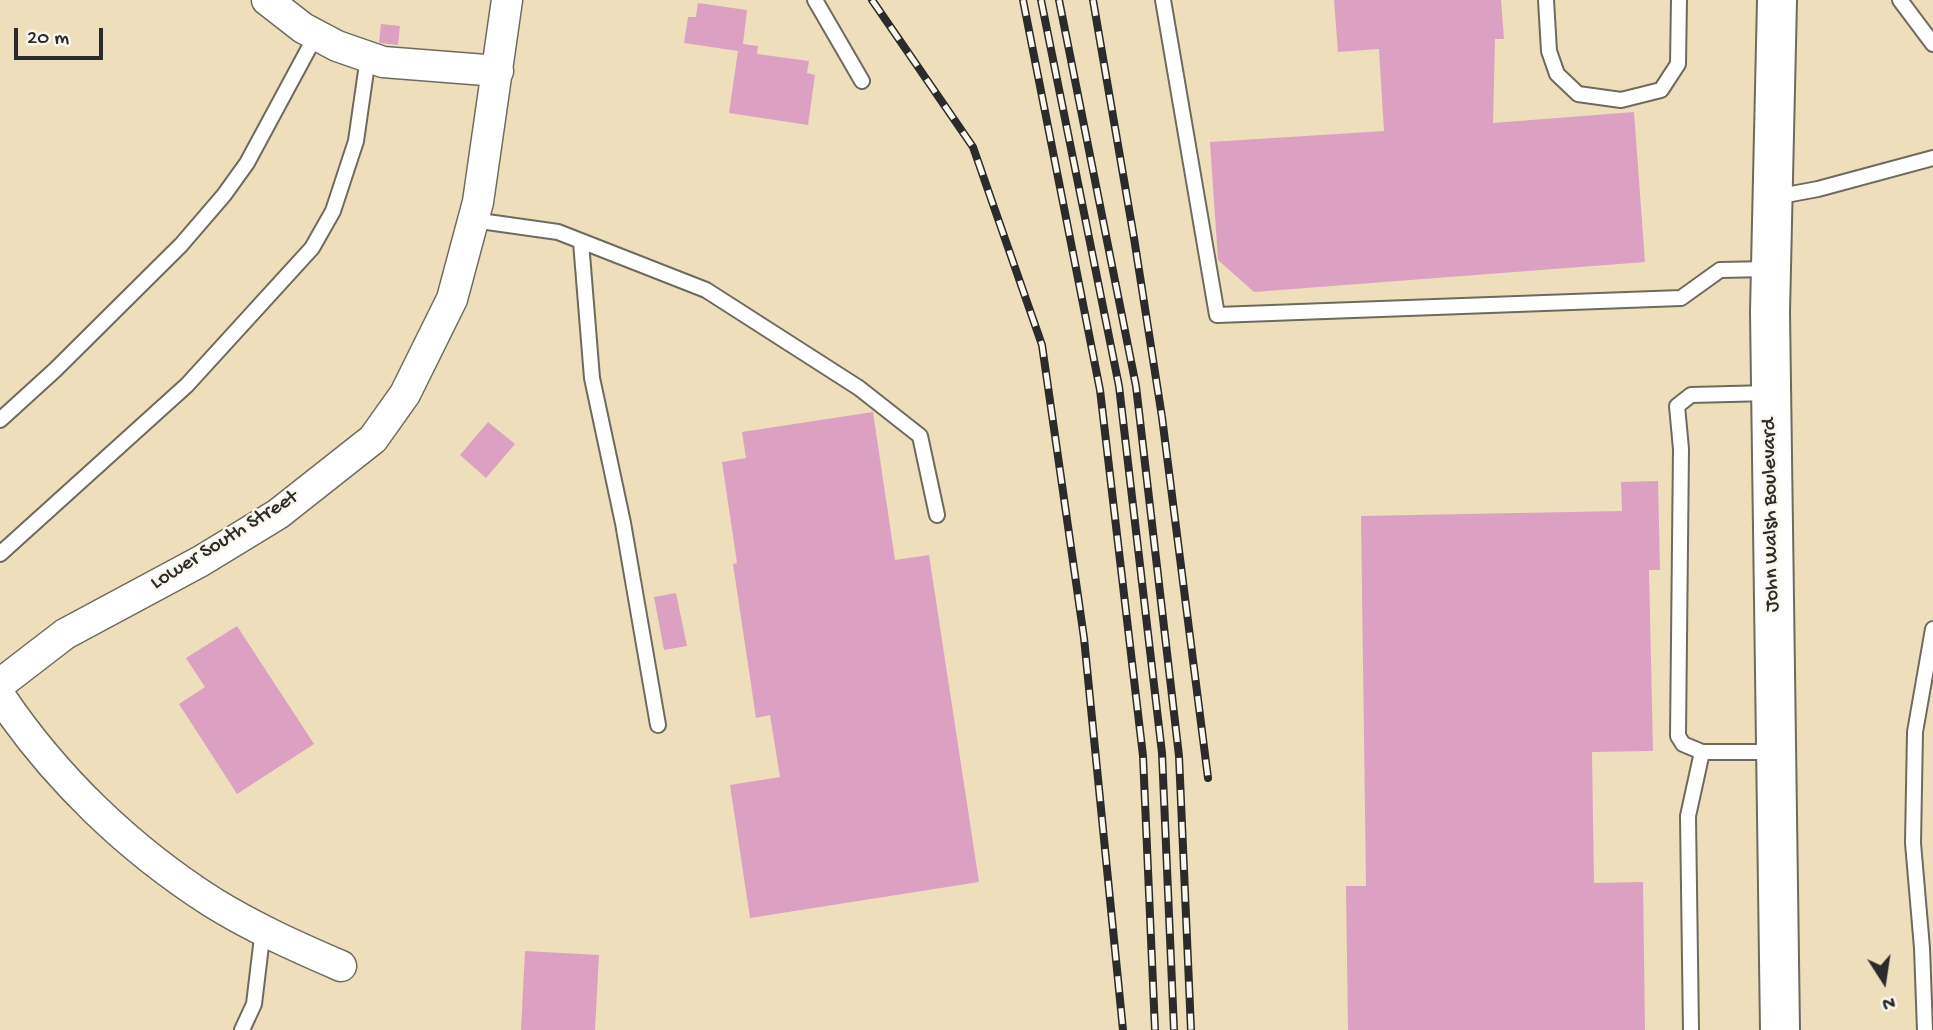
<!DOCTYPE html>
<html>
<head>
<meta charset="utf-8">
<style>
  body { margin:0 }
  #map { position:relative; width:1933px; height:1030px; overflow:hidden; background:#eedebc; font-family:"Gochi Hand",sans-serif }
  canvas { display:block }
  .north { position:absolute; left:1849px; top:946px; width:70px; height:70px; -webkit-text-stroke:5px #fbf7ec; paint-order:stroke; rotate:168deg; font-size:19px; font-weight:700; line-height:28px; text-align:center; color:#2b2b2b }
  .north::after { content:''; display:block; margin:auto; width:24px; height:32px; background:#2b2b2b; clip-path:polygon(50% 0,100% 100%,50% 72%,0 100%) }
  .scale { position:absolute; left:14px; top:28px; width:89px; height:32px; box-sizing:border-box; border:4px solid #2b2b2b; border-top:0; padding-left:9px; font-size:21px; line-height:24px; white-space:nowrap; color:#2b2b2b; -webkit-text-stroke:5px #fbf7ec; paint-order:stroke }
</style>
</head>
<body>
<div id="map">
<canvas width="1933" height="1030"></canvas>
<div class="north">N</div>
<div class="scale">20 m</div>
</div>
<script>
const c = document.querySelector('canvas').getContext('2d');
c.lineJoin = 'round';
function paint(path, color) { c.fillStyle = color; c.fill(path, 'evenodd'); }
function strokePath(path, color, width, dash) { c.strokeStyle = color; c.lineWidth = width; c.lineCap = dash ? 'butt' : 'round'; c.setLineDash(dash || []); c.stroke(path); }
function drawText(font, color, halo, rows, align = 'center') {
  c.font = font + ' "Gochi Hand",sans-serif'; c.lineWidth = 5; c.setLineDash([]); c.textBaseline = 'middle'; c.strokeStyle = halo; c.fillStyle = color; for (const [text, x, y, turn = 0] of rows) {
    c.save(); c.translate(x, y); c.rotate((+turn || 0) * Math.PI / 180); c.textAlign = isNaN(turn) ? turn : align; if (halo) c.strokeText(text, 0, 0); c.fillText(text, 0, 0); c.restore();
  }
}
const building = new Path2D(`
  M1334,0H1501L1504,39H1495L1493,123L1634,112L1645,262L1254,292L1218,260L1210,142L1384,131L1379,49L1338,52Z
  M698,3L747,10L743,44L758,46L757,54L809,61L807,73L815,75L808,125L729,113L738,51L684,43L688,17H696Z
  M381,24L400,26L398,45L379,43Z
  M873,412L895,560L929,555L979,882L750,918L730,785L780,777L770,715L756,718L733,564L737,563L722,462L746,458L742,432Z
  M488,422L515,444L486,478L460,455Z
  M1658,481L1660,570H1649L1653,751L1592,752L1594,883L1643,882L1645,1030H1348L1346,886H1366L1361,516L1622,511L1621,482Z
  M676,593L687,646L664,650L654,597Z
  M237,626L314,744L237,794L179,704L205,687L186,658Z
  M525,951L599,955L595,1030H521Z`);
const lane = new Path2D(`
  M815,0L862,81
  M1163,0L1217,315L1681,298L1720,270L1769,269
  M1546,0L1549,51L1557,74L1578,94L1621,100L1661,90L1678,64L1679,0
  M1900,0L1933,44
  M1775,197L1818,189L1933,158
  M473,220L558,232L706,290L859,388L920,436L937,515
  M581,242L592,378L623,523L658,725
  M1769,393L1691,395L1677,406L1681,449L1678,736L1683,744L1702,752H1775
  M0,420L55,370L181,245L224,195L247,163L316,35
  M0,554L187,385L312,248L333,211L356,141L368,57
  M242,1030L254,1004L263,929
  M1691,1030L1688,816L1702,752
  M1925,1030L1922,948L1913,843L1915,732L1933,629`);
const street = new Path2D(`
  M267,0L303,28L337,46L383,62L498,71
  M0,684L65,634L201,561L278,514L373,439L405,394L452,299L478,202L507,0
  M0,696C55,778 129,849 212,902C252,927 297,947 341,966`);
const secondary = new Path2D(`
  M1777,0L1770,312L1780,1030`);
const rail = new Path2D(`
  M872,0L973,147L1042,345L1084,638L1123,1030
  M1023,0L1100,390L1143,756L1155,1030
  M1041,0L1119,386L1162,753L1174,1030
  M1059,0L1136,386L1179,756L1191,1030
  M1093,0L1134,238L1162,417L1208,778`);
const streetNames = [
  ["John Walsh Boulevard",1772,515,-91],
  ["Lower South Street",225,541,-32]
];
paint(building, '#dca1c2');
strokePath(lane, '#6f6a5e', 18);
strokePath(street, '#6f6a5e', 33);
strokePath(secondary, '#6f6a5e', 42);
strokePath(lane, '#fff', 14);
strokePath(street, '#fff', 30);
strokePath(secondary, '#fff', 38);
strokePath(rail, '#2b2b2b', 8);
strokePath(rail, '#fbf7ec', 5, [16]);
drawText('21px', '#2b2b2b', '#fbf7ec', streetNames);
</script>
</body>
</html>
